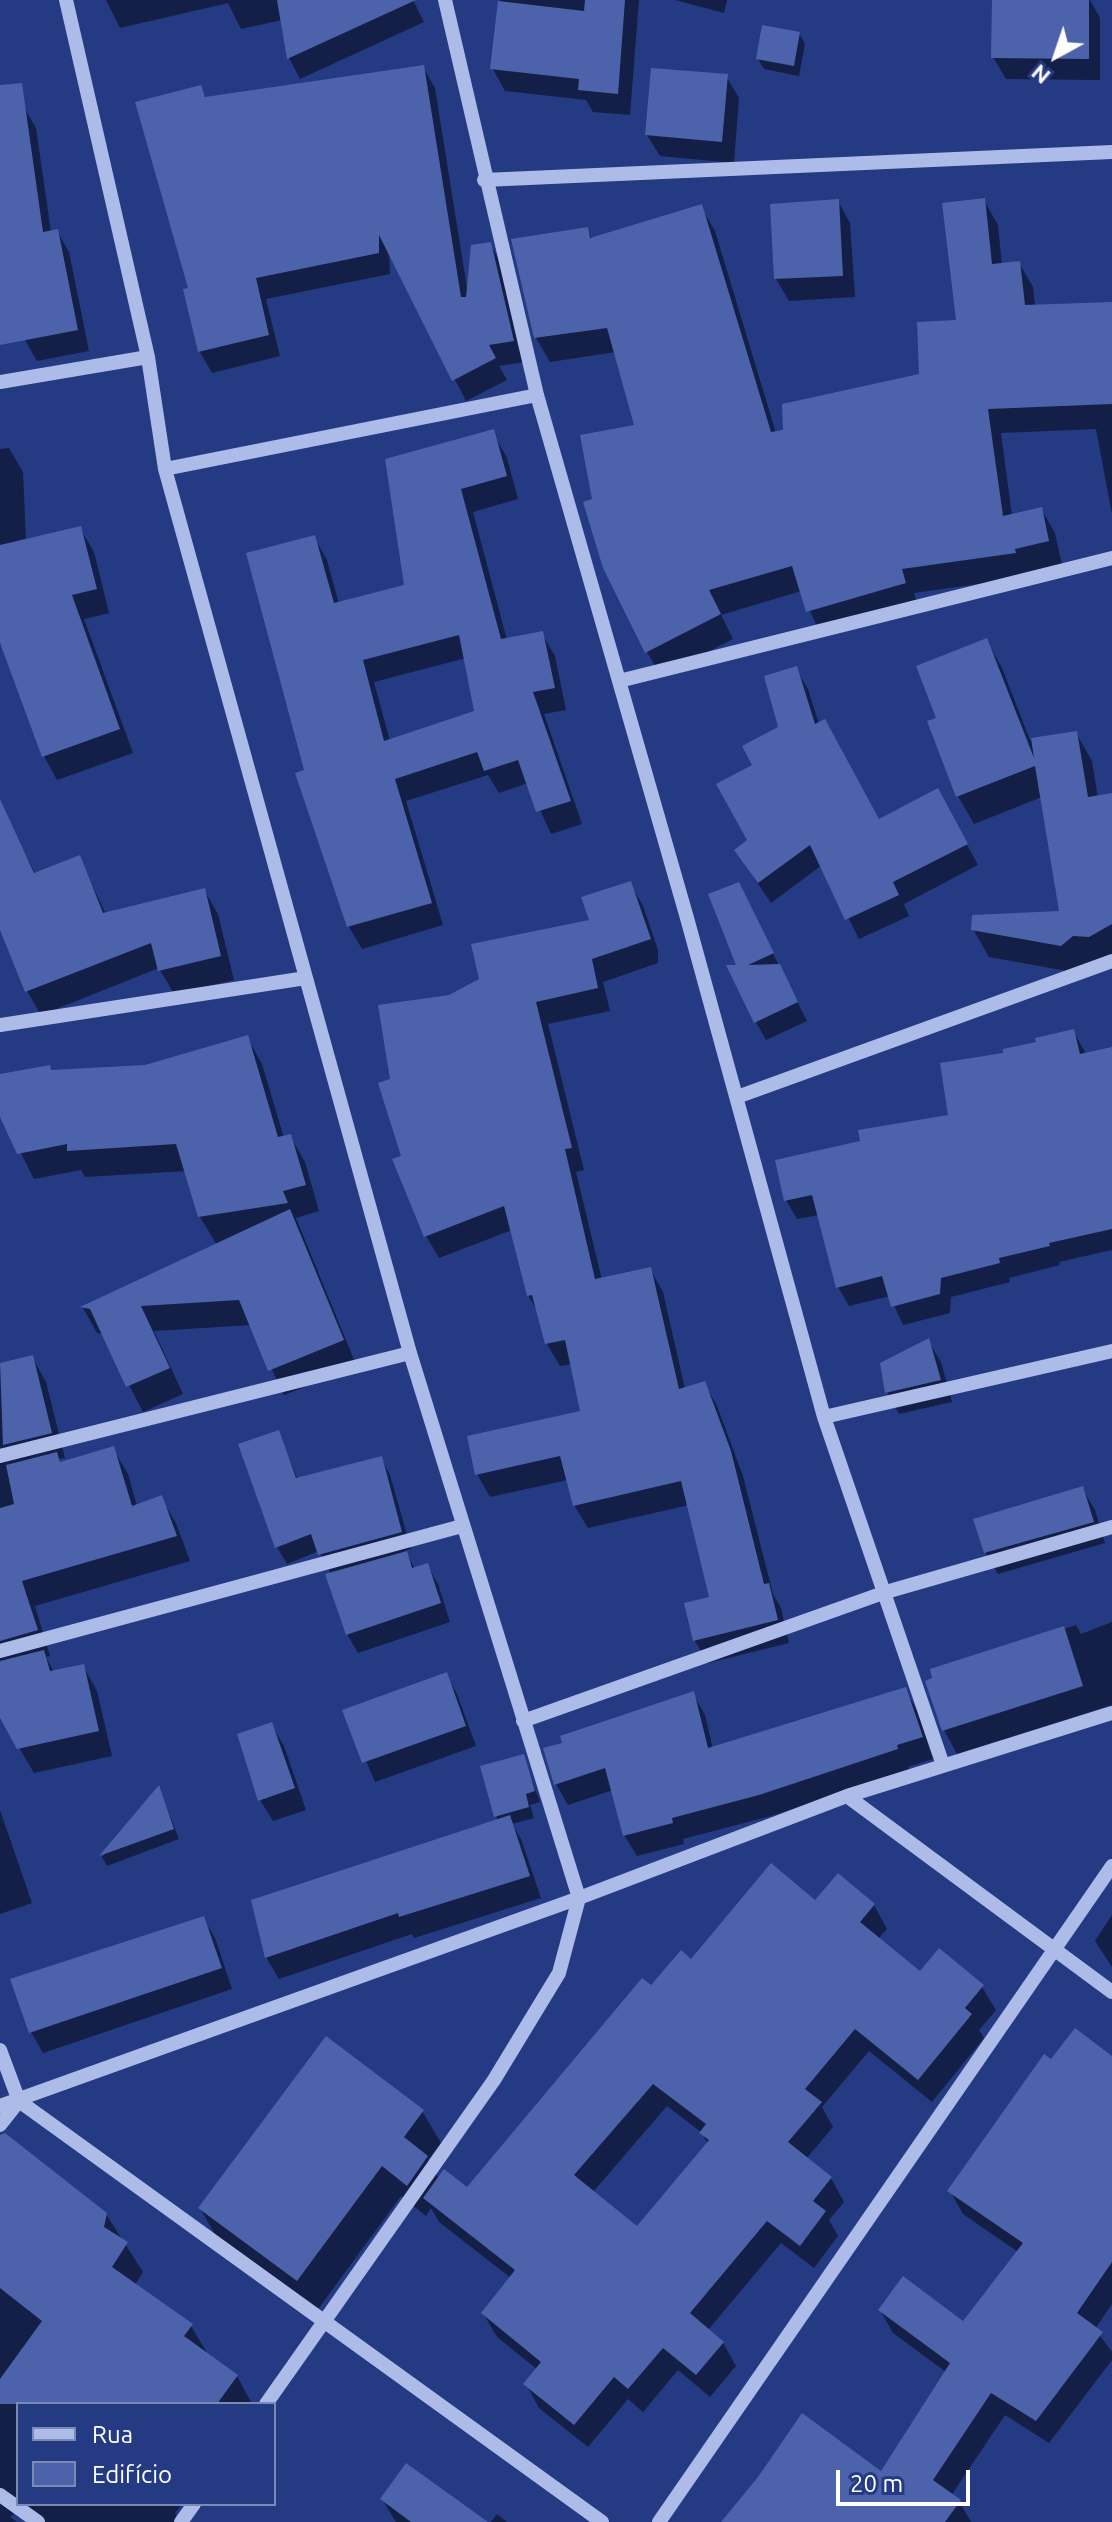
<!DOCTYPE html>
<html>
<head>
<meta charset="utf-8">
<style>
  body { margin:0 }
  #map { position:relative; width:1112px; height:2522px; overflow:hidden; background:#243a83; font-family:Ubuntu,sans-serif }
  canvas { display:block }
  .legend { position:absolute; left:16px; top:2402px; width:260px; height:104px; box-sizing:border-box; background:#243a83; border:2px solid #7c89b5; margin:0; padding:10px 14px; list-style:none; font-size:24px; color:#fff }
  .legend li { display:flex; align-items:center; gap:16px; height:40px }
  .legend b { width:40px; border:2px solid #7c89b5 }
  .north { position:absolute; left:1016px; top:16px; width:80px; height:80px; -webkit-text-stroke:6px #243a83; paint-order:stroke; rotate:220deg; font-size:22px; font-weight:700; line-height:32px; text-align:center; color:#fff }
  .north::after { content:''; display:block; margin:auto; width:28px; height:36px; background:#fff; clip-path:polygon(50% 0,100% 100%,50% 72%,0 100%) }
  .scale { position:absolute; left:836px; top:2470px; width:134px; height:36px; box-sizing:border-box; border:4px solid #fff; border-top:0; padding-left:10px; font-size:24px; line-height:28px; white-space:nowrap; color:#fff; -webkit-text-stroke:6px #243a83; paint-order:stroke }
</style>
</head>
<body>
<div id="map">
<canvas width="1112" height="2522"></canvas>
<ul class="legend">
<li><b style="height:10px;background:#acbbe8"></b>Rua</li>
<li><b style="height:22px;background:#4c63ab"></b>Edifício</li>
</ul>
<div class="north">N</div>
<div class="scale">20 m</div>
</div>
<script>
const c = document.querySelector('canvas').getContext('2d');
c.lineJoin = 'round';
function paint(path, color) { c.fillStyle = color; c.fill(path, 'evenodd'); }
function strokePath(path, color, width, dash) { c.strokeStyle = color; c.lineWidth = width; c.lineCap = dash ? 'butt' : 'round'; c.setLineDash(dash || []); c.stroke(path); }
const shadow = new Path2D(`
  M106,0H413L424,22L300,79L289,58L282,20L241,29L228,3L120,28Z
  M500,0H639L630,115L593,112L586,100L505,91L493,69Z
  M675,0H727L724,13Z
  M994,0H1090L1100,18V80L1006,79L993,57Z
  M799,33L805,44L799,76L764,69L758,59Z
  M423,67L435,88L467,288L490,244L502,265L525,362L499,366L507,380L466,401L389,252L390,274L266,299L280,356L212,373L200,352L186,291L190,290L200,88L207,99Z
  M726,76L739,98L734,163L660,156L647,135Z
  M24,107L36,128L51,232L57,231L69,252L89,351L37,361L25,340L0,213V110Z
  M984,200L998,225L1002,265L1019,263L1033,287L1035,306L1112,304V514L1096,429L1001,433L1012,516L1041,509L1055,533L1062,565L1028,577L914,593L918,607L821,635L801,591L721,615L733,639L661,676L647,652L594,501L637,426L616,352L550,362L536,338L587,230L593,240L701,207L715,231L776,433L921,375L958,322Z
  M838,201L850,223L855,297L789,301L776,279Z
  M494,435L507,458L518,499L473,512L507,640L542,634L555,656L566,710L544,714L582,824L551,834L528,783L499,793L488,775L406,801L443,925L362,949L349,927L297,774L306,772L314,537L327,560L339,604L406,587L388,461ZM466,658L477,713L390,741L374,682Z
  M9,448L23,472L26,541L80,528L94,552L109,613L84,619L133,753L57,780L44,756L3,645H0V449Z
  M986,640L1002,668L1030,740L1076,733L1092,761L1098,798L1112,795V961L1078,973L989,957L973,929L1061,913L1042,797L974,824L958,796L939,719Z
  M796,669L808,689L819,724L879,821L949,811L978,865L904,904L909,916L859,939L822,865L771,903L736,851L750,841L755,766L781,728Z
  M5,814L36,875L79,858L106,914L204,890L218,914L234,980L174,994L159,968L41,1015L27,991L0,924V816Z
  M630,883L643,906L658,950V963L603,982L610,1011L548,1024L584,1170L576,1172L602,1280L650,1269L663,1292L685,1389L704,1383L717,1406L743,1476L773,1594L781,1608L789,1643L708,1663L695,1641L686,1605L712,1599L689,1505L588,1528L574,1505L568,1480L490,1497L477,1474L583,1412L572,1364L560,1366L547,1344L539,1314L528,1295L512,1230L439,1258L426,1236L404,1157L393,1081L449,997L592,921Z
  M738,884L807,1021L766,1040L756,1022L738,967Z
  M1073,1031L1084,1050L1096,1100L1112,1124V1250L1059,1262L1060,1265L1009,1278L1010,1282L951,1297L950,1313L903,1325L890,1296L849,1306L838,1287L819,1215L797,1219L786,1200L862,1142L950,1116L1006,1055Z
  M247,1037L262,1064L284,1138L290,1136L305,1162L319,1211L296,1218L357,1367L284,1395L251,1325L154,1331L183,1394L143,1412L103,1334L97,1333L83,1308L217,1245L200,1217L186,1171L85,1177L81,1170L34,1179L0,1112V1076L145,1067Z
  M928,1341L941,1362L952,1402L899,1414L887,1392Z
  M32,1357L46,1382L65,1458L59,1459L62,1464L113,1449L128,1474L137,1506L161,1498L176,1523L190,1561L35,1606L50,1656L46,1657L54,1672L83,1666L97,1691L112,1756L34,1773L0,1715V1365Z
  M278,1432L298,1480L381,1458L390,1475L411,1549L405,1551L415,1569L427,1565L438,1584L450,1622L358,1653L347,1634L331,1574L319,1551L287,1564L277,1547Z
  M1082,1488L1095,1510L1105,1543L998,1574L986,1553L976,1521Z
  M1112,1622V1705L957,1754L944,1730L932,1671L1076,1625L1081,1634Z
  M446,1674L457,1694L476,1746L375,1782L345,1711Z
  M905,1689L917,1710L933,1759L908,1767L909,1771L771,1816L683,1839L684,1844L637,1856L624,1835L613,1790L568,1805L556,1784L693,1694L705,1715L713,1749Z
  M271,1724L284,1746L306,1810L273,1821L260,1800Z
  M523,1756L540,1802L530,1805L534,1818L512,1824L521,1839L541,1898L414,1938L412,1934L279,1979L266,1957L499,1821L496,1816Z
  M159,1788L179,1839L107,1866L102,1857Z
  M0,1810L32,1903L0,1914Z
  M815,1903L874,1905L887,1929L878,1939L920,1974L982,1987L996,2010L979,2030L984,2038L932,2102L869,2051L822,2107L833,2127L806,2159L831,2178L844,2202L829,2220L838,2236L814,2268L781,2243L708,2330L723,2343L736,2366L710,2397L678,2370L643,2412L628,2399L588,2447L539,2408L526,2384L538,2370L497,2337L483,2313L511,2278L439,2222L431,2208L426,2216L401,2196L316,2312L218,2240L200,2208L422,2111L441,2143L428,2160L439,2179L467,2190L651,1987L691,1961ZM667,2106L701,2132L708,2144L638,2229L593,2192Z
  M1112,1915V1967L1095,1941Z
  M203,1918L215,1938L232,1989L43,2053L31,2032L13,1980Z
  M1112,2058V2304L1095,2329L1112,2352V2360L1049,2443L1005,2415L951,2496L959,2501L971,2522H724L881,2474L946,2372L893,2333L880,2310L964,2324L1018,2252L963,2214L950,2191L1052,2062Z
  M0,2188L106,2214L143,2272L135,2285L191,2326L209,2356L237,2376L252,2404H18V2504H182L175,2513L180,2522H33L23,2515L14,2514L10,2517L17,2522H0Z
  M382,2499L484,2522H396Z
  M497,2514L507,2522H491Z`);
const building = new Path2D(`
  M277,0H416L287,59Z
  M585,0H625L618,94L578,90L579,79L490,69L498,1L584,11Z
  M992,0H1089V59L991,58Z
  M762,25L800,32L794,66L756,59Z
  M424,65L461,297H466L471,245L491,242L514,341L489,345L496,358L452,381L379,235V253L256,278L269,335L198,352L183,289L188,288L135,102L201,85L205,97Z
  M651,68L728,74L722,142L645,135Z
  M22,83L43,232L58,229L78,330L0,345V85Z
  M985,198L992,264L1020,261L1025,305L1112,302V404L988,409L1003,516L1042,507L1049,541L1015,549L1016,553L902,569L906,583L806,612L792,566L709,590L721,614L645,653L603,568L583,502L592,499L580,435L634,425L607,328L534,338L511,239L588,227L590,238L702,204L771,432L783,430L782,404L919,374L917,322L956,320L942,203Z
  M839,199L843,276L774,279L770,204Z
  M494,429L507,476L461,489L501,639L543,631L555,688L533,692L571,801L536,812L518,760L484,771L477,752L395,779L432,903L347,927L295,773L304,770L246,553L315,535L334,603L404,585L385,459ZM459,635L474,711L384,741L363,660Z
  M81,526L97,589L72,595L120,729L42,757L0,643V545Z
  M987,638L1034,758L1031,738L1077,731L1088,797L1112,793V924L1089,937L1073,936L1061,946L971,930L972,915L1059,911L1035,766L956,797L927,721L936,718L916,666Z
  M797,666L815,724L825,719L879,819L938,788L968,844L893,882L899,895L845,920L810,845L758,883L734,850L747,840L716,784L752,765L742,746L778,727L764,676Z
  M0,799L34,873L80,855L103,913L205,888L221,956L158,971L151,943L25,992L0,930Z
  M631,881L651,939L592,959L598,988L536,1002L572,1148L565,1149L595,1279L651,1267L679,1389L705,1381L731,1451L764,1584L769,1583L778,1620L693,1641L684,1603L709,1597L681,1481L573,1506L560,1456L475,1475L467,1436L580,1411L565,1340L545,1344L532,1295L527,1296L504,1206L424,1237L392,1159L401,1156L378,1083L390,1079L378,1005L449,995L479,979L471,944L589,920L581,897Z
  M739,882L774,953L748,965L780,964L798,1002L754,1023L726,965H736L708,894Z
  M1074,1029L1080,1054L1112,1047V1229L1049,1243L1050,1246L999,1258L1000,1263L941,1278L940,1294L891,1307L882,1276L836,1288L812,1195L784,1201L775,1160L860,1141L858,1130L948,1115L940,1063L1003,1053V1049L1036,1042L1035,1038Z
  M248,1035L278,1137L291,1134L306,1185L283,1191L288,1203L198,1217L176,1144L67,1151V1144L17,1154L0,1117V1074L50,1065L51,1070L145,1065Z
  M290,1209L344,1340L268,1371L239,1300L141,1306L170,1368L126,1387L90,1309L80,1307Z
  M929,1338L941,1380L885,1393L880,1363Z
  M33,1355L52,1433L3,1445L0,1363Z
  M279,1430L296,1478L382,1456L402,1532L318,1555L311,1534L275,1548L238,1444Z
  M114,1446L132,1506L162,1495L177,1536L22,1581L38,1630L0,1641V1508L14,1504L6,1465L57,1452L60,1462Z
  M1083,1486L1094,1522L984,1553L973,1519Z
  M407,1551L412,1568L428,1563L441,1603L346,1635L325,1574Z
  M1064,1626L1083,1686L942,1731L925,1681L932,1678L930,1669Z
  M44,1650L50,1671L84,1664L99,1731L17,1749L0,1718V1661Z
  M447,1672L466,1726L362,1763L342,1710Z
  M906,1687L923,1737L897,1745L898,1749L759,1795L672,1818L673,1823L623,1836L605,1768L554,1785L543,1748L562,1743L560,1736L694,1691L708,1748Z
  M272,1722L295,1788L258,1801L237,1734Z
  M524,1754L535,1791L526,1794L529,1807L494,1817L480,1766Z
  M159,1785L174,1829L99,1856Z
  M510,1815L530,1876L399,1917L398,1913L265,1958L251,1900Z
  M771,1863L815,1900L838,1873L875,1904L860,1922L920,1971L939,1948L984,1985L965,2008L972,2014L918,2080L855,2029L805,2089L822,2102L788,2142L832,2177L813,2201L826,2211L800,2246L767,2221L690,2313L724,2342L696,2375L663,2348L628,2389L614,2377L574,2425L523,2384L541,2362L481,2313L515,2270L423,2198L444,2169L467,2187L642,1978L651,1985L681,1950L691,1959ZM653,2084L706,2124L699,2133L709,2140L637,2226L574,2175Z
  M204,1916L222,1968L29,2033L10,1979Z
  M1075,2028L1112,2056V2262L1077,2313L1103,2332L1036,2421L991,2393L933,2480L961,2500L945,2522H721L758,2477L802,2413L881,2471L950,2363L878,2310L903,2276L963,2321L1023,2243L947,2191L1044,2054L1051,2059Z
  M326,2036L424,2110L404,2137L428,2156L407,2186L382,2166L297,2281L198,2208Z
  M5,2133L107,2213L104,2227L128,2242L112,2267L193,2324L184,2336L238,2375L217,2404H0V2379L42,2321L0,2288V2135Z
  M406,2463L488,2522H411L380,2499Z`);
const minor = new Path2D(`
  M66,0L148,357L165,469L410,1353L579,1898L559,1973L494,2080L266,2404
  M445,0L537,395L687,918L824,1417L943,1765
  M484,180L1112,152
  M0,382L148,357
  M165,469L537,395
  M619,681L1112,558
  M0,1025L306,978
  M737,1097L1112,961
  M824,1417L1112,1351
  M0,1456L410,1353
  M0,1651L462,1526
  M523,1721L886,1592L1112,1527
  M847,1796L1112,1992
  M0,2050L19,2101L602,2522
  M0,2106L579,1898L847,1796L1112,1713
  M0,2125L19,2101
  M0,2495L38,2522
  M181,2522L194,2504
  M659,2522L1112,1866`);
paint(shadow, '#0007');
paint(building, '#4c63ab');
strokePath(minor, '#acbbe8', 14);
</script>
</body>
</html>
